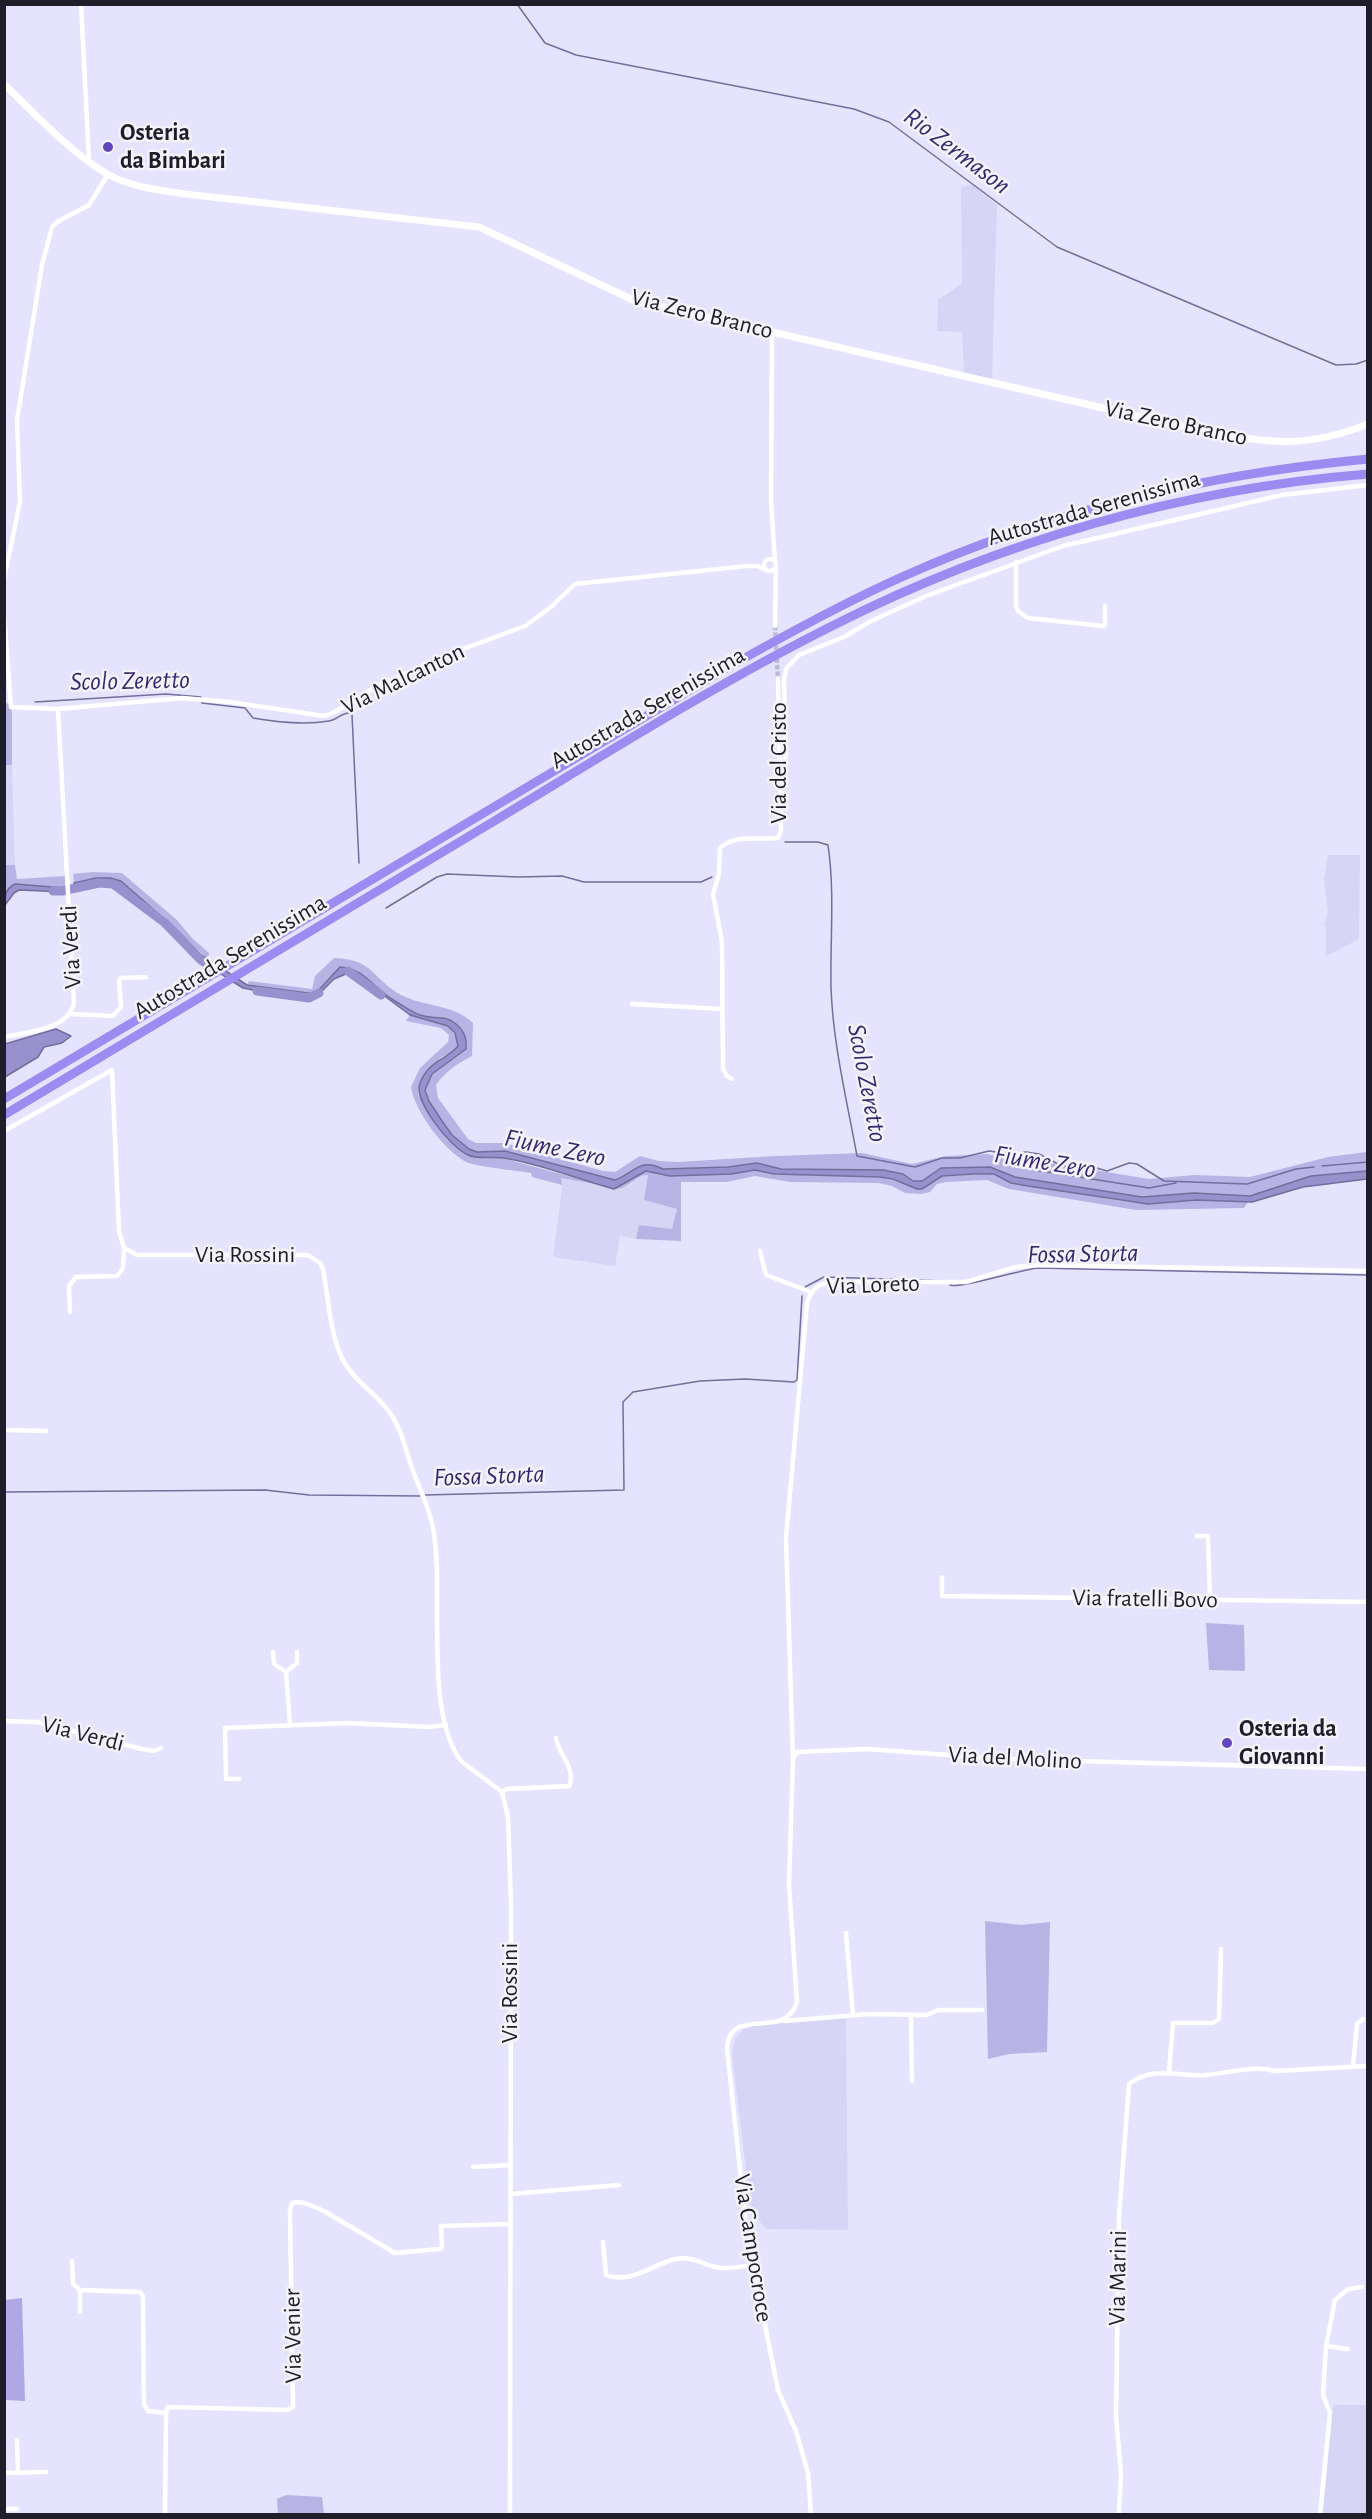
<!DOCTYPE html>
<html>
<head>
<meta charset="utf-8">
<style>
  body { margin:0 }
  #map { position:relative; width:1372px; height:2519px; overflow:hidden; background:#e5e3fd; font-family:"Alegreya Sans",sans-serif }
  canvas { display:block }
  .frame { position:absolute; inset:0; border:6px solid #1e1d29; pointer-events:none }
</style>
</head>
<body>
<div id="map">
<canvas width="1372" height="2519"></canvas>
<div class="frame"></div>
</div>
<script>
const c = document.querySelector('canvas').getContext('2d');
c.lineJoin = 'round';
function paint(path, color) { c.fillStyle = color; c.fill(path, 'evenodd'); }
function strokePath(path, color, width, dash) { c.strokeStyle = color; c.lineWidth = width; c.lineCap = dash ? 'butt' : 'round'; c.setLineDash(dash || []); c.stroke(path); }
function drawText(font, color, halo, rows, align = 'center') {
  c.font = font + ' "Alegreya Sans",sans-serif'; c.lineWidth = 5; c.setLineDash([]); c.textBaseline = 'middle'; c.strokeStyle = halo; c.fillStyle = color; for (const [text, x, y, turn = 0] of rows) {
    c.save(); c.translate(x, y); c.rotate((+turn || 0) * Math.PI / 180); c.textAlign = isNaN(turn) ? turn : align; if (halo) c.strokeText(text, 0, 0); c.fillText(text, 0, 0); c.restore();
  }
}
const built = new Path2D(`
  M972,185L997,205L992,379L964,373L962,332L937,331L938,300L962,283L961,187Z
  M4,765H12L15,865H5Z
  M1328,855H1360L1359,939L1326,956V927L1324,926L1328,911L1324,880Z
  M648,1175L644,1200L677,1209L672,1230L639,1225L636,1239L620,1236L615,1266L553,1257L562,1188L561,1178L620,1189L630,1185L640,1176Z
  M846,2018L848,2230L766,2229L751,2211L732,2054L735,2039L743,2030L753,2026Z
  M1333,2405H1367V2514H1323Z`);
const green = new Path2D(`
  M9,703L12,713V765H5L4,704Z
  M5,865H15L17,879L66,876L65,888L15,884L10,886L5,895Z
  M93,872L122,873L177,920L192,938L209,953L208,959L121,881L96,878L74,883L73,874Z
  M334,958C374,959 372,979 401,995C424,1007 454,1004 473,1023L472,1056C458,1063 445,1072 436,1085L438,1098L468,1139L476,1143H505L603,1171L615,1172L640,1156L659,1161L677,1162L776,1156L862,1153L912,1164L946,1156L987,1154L1010,1160L1015,1157L1149,1179L1195,1175L1250,1177L1328,1157L1367,1152V1171L1311,1176L1250,1196L1194,1193L1142,1197L1015,1177L990,1167L941,1168L922,1181H913L903,1174L781,1169L757,1163L728,1167L663,1169C641,1158 633,1173 615,1180L603,1178L505,1151L477,1152L469,1149L452,1135L442,1121L429,1100L425,1089L432,1074L466,1049L455,1023L446,1018L424,1016L409,1009L387,997L360,973L349,967L327,980L316,994L247,985L249,981L312,989L315,976Z
  M410,1015L448,1026L459,1040L457,1049L440,1058L418,1094L436,1125L453,1144L477,1158H502L605,1186L561,1178L562,1185L532,1177L531,1173C519,1171 473,1166 466,1162C444,1150 415,1112 411,1087L420,1068L448,1042L449,1035L441,1028L406,1021Z
  M755,1170L774,1174L880,1177L893,1179L917,1189H922L942,1176L994,1174L1011,1183L1128,1202L1164,1203L1196,1200L1248,1202L1244,1208L1136,1210L1009,1189L987,1180L946,1182L937,1184L930,1192L921,1194L905,1193L892,1186L878,1183L790,1182L755,1176L727,1182H681V1241L636,1239L639,1225L672,1229L677,1209L644,1200L648,1175C634,1175 630,1190 614,1189L646,1171L670,1176L731,1174Z
  M1206,1623L1244,1625L1245,1671L1209,1670Z
  M985,1921L1021,1925L1050,1922L1047,2052L1009,2054L988,2059Z
  M286,2495L322,2497L324,2514H278L277,2499Z`);
const forest = new Path2D(`
  M22,2298L25,2401L5,2400V2300Z`);
const water = new Path2D(`
  M96,878H110L121,881L178,931L200,954L247,985L315,994L340,967C363,967 376,991 395,1001C404,1006 414,1014 424,1016C436,1019 446,1015 456,1024C464,1031 467,1038 466,1049L432,1074L425,1090L429,1101L442,1121L452,1135L469,1149L477,1152L505,1151L615,1180C635,1173 639,1157 663,1169L728,1167L757,1163L781,1169L883,1170L903,1174L913,1181H922L941,1168L990,1167L1015,1177L1142,1197L1194,1193L1250,1196L1311,1176L1367,1171V1179L1303,1187L1252,1202L1196,1200L1148,1204L1028,1186L1011,1183L994,1174H973L942,1176L922,1189H917L893,1179L880,1177L774,1174L755,1170L731,1174L670,1176L646,1171L614,1189C577,1179 541,1164 504,1158C492,1156 479,1160 468,1155C451,1148 413,1101 420,1083C429,1060 448,1059 458,1046L455,1033L448,1026L410,1015L359,977L348,973L334,979L315,998L258,991L243,988L227,978L202,961L165,923L118,884L103,881L74,889V883Z
  M15,884L65,888V892L19,890L14,893L5,905C4,896 6,888 15,884Z
  M56,1029L71,1036L62,1043L44,1047L38,1057L5,1077V1044Z`);
const stream = new Path2D(`
  M517,4L545,43L576,55L854,109L889,122L1057,247L1336,365L1356,364L1368,360
  M202,701V703L245,708L253,718C276,722 305,725 329,721C337,720 342,712 350,713L352,715L359,863
  M35,702L166,694L201,697
  M785,842H818L828,845C835,892 830,941 831,988C833,1044 847,1101 857,1156L915,1167L942,1158H960L989,1151L1011,1154L1026,1152L1039,1154L1060,1165L1071,1167L1086,1165L1107,1171L1129,1163L1137,1164L1164,1181L1247,1184L1296,1169L1314,1167
  M386,908L437,877L447,874L518,877L562,876L584,882H701L712,877
  M1011,1155V1163L1035,1170L1149,1188L1176,1183
  M1322,1166L1368,1162
  M950,1285C959,1289 1020,1270 1037,1268L1368,1275
  M805,1287L824,1277L947,1281
  M4,1492L265,1490L309,1495L420,1496
  M425,1495L624,1490L623,1402L633,1392L700,1381L745,1379L794,1382L797,1380L802,1296`);
const river = new Path2D(`
  M53,891H62L99,883L113,884L165,923L201,960L213,969
  M348,971L381,995
  M257,991L309,998L319,993`);
const streetTunnel = new Path2D(`
  M775,626L778,679`);
const street = new Path2D(`
  M81,4L89,160
  M772,332L771,501L775,562
  M764 565a6 6 0 1 1 12 0a6 6 0 1 1-12 0Z
  M1016,562V606L1018,611L1028,618L1103,626L1105,625V606
  M4,579L20,502L17,420L42,265L52,227L57,222L89,205L108,174
  M4,614L11,707L58,709
  M775,626L776,567
  M781,765L786,756L784,680L786,669L799,655L844,637L871,621L926,596L1063,546L1282,495L1368,485
  M632,1004L722,1009
  M70,1014L113,1016L121,1007L119,980L121,978L146,977
  M4,1037C28,1032 68,1030 74,1003L58,709L182,698L230,702L324,716L335,712L379,685L463,649L525,626L551,607L575,584L747,566H758L766,570
  M732,1079L727,1076L723,1069L722,942L713,894L719,874L720,848C734,834 759,840 778,838L781,830L778,679
  M4,1131L112,1070L119,1231L124,1248L137,1255H308L320,1263L323,1269C328,1296 330,1334 342,1358C352,1379 377,1394 390,1413C402,1429 405,1449 412,1468C419,1488 429,1506 433,1528C445,1590 423,1711 461,1761L502,1792L508,1817L511,1903L510,2514
  M760,1251L766,1275L811,1292
  M70,1312L69,1286L76,1277L117,1276L123,1268L124,1248
  M4,1430L46,1431
  M1197,1536H1207L1208,1538L1210,1600
  M942,1577V1596L1368,1602
  M273,1652L274,1664L286,1672L290,1725
  M286,1672L297,1663V1652
  M4,1721L37,1722L142,1749L154,1751L161,1748
  M793,1759L786,1538L807,1303C812,1289 817,1284 832,1282H966L1016,1267L1040,1265L1368,1271
  M239,1779H226L225,1728L348,1723L429,1727L446,1725
  M502,1792L507,1789L569,1786C577,1769 558,1754 556,1738
  M846,1933L853,2015
  M911,2015L912,2081
  M785,2021L869,2014L927,2015L938,2010H982
  M1353,2066L1357,2024L1363,2019
  M1169,2072L1173,2023H1213L1219,2019L1221,1949
  M473,2167L510,2165
  M511,2194L619,2185
  M603,2242L606,2275C631,2285 654,2263 676,2259C694,2255 705,2267 721,2268C731,2269 743,2266 753,2265
  M72,2261L73,2284L80,2290L140,2292L143,2296L144,2404L148,2411L166,2413
  M80,2312V2290
  M1326,2346L1348,2349
  M17,2440L18,2473
  M4,2473L46,2472
  M4,2509H17
  M165,2514L166,2413L168,2407L288,2410L293,2407L290,2211L292,2203C302,2200 314,2207 324,2211L395,2253L440,2249L442,2247L441,2226L509,2224
  M811,2514L808,2473L796,2431L778,2390L747,2235L727,2048C730,2004 785,2042 797,2002L789,1885L793,1759L797,1752L866,1749L1005,1759L1368,1769
  M1119,2514L1121,2474L1116,2415L1119,2217L1129,2084C1154,2065 1179,2077 1206,2075C1229,2073 1253,2065 1275,2071L1368,2066
  M1320,2514L1330,2413L1323,2395L1326,2346L1335,2300L1348,2289L1362,2287`);
const secondary = new Path2D(`
  M4,84C33,112 74,156 109,175C132,187 159,190 185,194L479,227L633,300L1190,428C1260,441 1298,452 1368,424`);
const highway = new Path2D(`
  M4,1099L727,668C785,635 843,603 904,576C1050,511 1208,474 1368,459
  M4,1115C168,1017 332,918 496,820C607,753 718,683 834,625C1000,541 1182,489 1368,474`);
const markers = [
  [108,147,6,"#6345be"],
  [1227,1743,6,"#6345be"]
];
const poiNames = [
  ["Osteria",120,133],
  ["da Bimbari",120,161],
  ["Osteria da",1239,1729],
  ["Giovanni",1239,1757]
];
const streetNames = [
  ["Via Zero Branco",702,314,14],
  ["Via Zero Branco",1176,423,12],
  ["Autostrada Serenissima",1094,508,-16],
  ["Via Malcanton",403,679,-26],
  ["Autostrada Serenissima",648,708,-30],
  ["Via del Cristo",779,763,-90],
  ["Via Verdi",71,947,-93],
  ["Autostrada Serenissima",230,957,-31],
  ["Via Rossini",245,1255],
  ["Via Loreto",873,1285,-2],
  ["Via fratelli Bovo",1145,1599,1],
  ["Via Verdi",83,1734,14],
  ["Via del Molino",1015,1758,3],
  ["Via Rossini",510,1993,-90],
  ["Via Campocroce",753,2248,81],
  ["Via Marini",1118,2278,-89],
  ["Via Venier",293,2336,-91]
];
const waterNames = [
  ["Rio Zermason",957,151,37],
  ["Scolo Zeretto",130,681,-1],
  ["Scolo Zeretto",867,1083,79],
  ["Fiume Zero",555,1148,12],
  ["Fiume Zero",1045,1162,9],
  ["Fossa Storta",1083,1254,-1],
  ["Fossa Storta",489,1476,-2]
];
paint(built, '#d7d5f5');
paint(green, '#b8b3e5');
paint(forest, '#afa7e6');
paint(water, '#9891ce');
strokePath(water, '#736e9c', 1.5);
strokePath(stream, '#736e9c', 1.5);
strokePath(river, '#9891ce', 9);
strokePath(streetTunnel, '#bdbbd3', 4.5, [4.5, 2]);
strokePath(street, '#fff', 4.5);
strokePath(secondary, '#fff', 7);
strokePath(highway, '#9c8cf2', 9);
for (const [x, y, r, color] of markers) { const dot = new Path2D(); dot.arc(x, y, r, 0, 2 * Math.PI); c.fillStyle = color; c.fill(dot); strokePath(dot, '#f3f3f9', 2); }
drawText('bold 24px', '#1e1d29', '#f3f3f9', poiNames, 'left');
drawText('24px', '#1e1d29', '#f3f3f9', streetNames);
drawText('italic 26px', '#382770', '#f3f3f9', waterNames);
</script>
</body>
</html>
